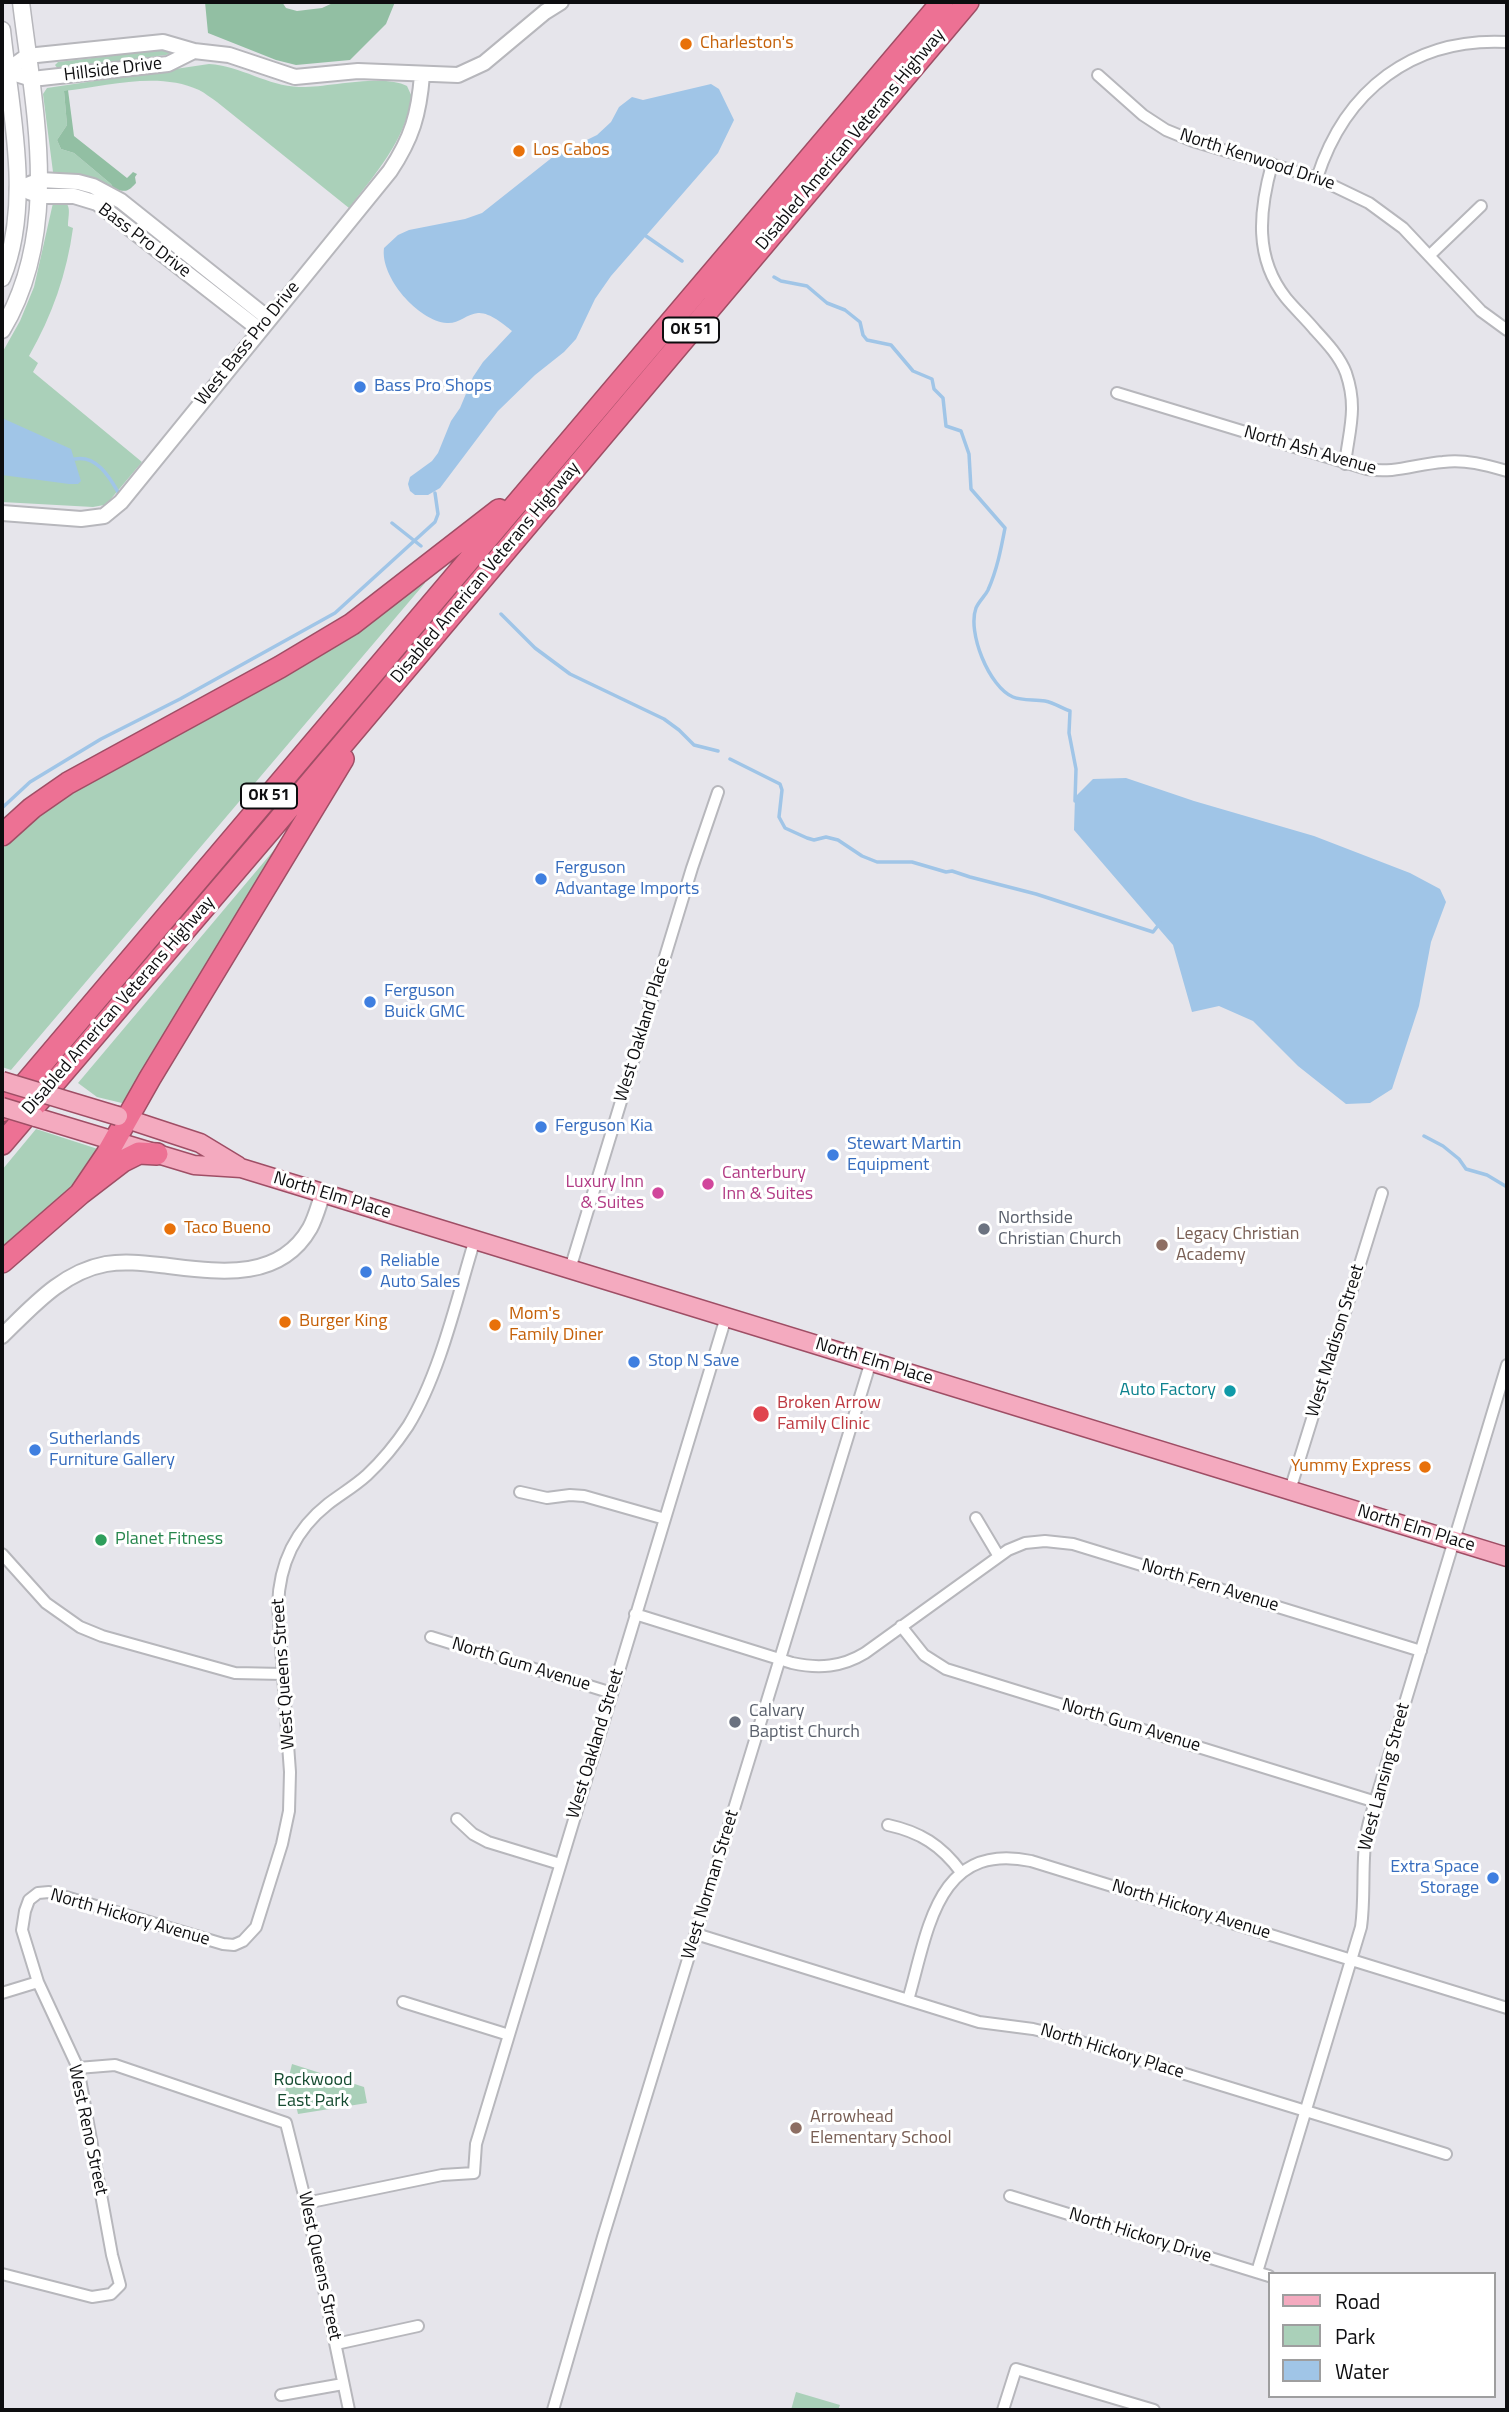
<!DOCTYPE html>
<html>
<head>
<meta charset="utf-8">
<style>
  body { margin:0 }
  #map { position:relative; width:1509px; height:2412px; overflow:hidden; background:#e6e5eb; font-family:"Titillium Web",sans-serif }
  canvas { display:block }
  .frame { position:absolute; inset:0; border:4px solid #0d0d0f; pointer-events:none }
  .legend { position:absolute; left:1268px; top:2272px; width:228px; height:126px; box-sizing:border-box; background:#fff; border:2px solid #9e9e9f; margin:0; padding:9px 12px; list-style:none; font-size:21px; color:#0d0d0f }
  .legend li { display:flex; align-items:center; gap:14px; height:35px }
  .legend b { width:35px; border:2px solid #9e9e9f }
</style>
</head>
<body>
<div id="map">
<canvas width="1509" height="2412"></canvas>
<div class="frame"></div>
<ul class="legend">
<li><b style="height:9px;background:#f4aabf"></b>Road</li>
<li><b style="height:19px;background:#aad0b9"></b>Park</li>
<li><b style="height:19px;background:#a0c5e7"></b>Water</li>
</ul>
</div>
<script>
const c = document.querySelector('canvas').getContext('2d');
c.lineJoin = 'round';
function paint(path, color) { c.fillStyle = color; c.fill(path, 'evenodd'); }
function strokePath(path, color, width, dash) { c.strokeStyle = color; c.lineWidth = width; c.lineCap = dash ? 'butt' : 'round'; c.setLineDash(dash || []); c.stroke(path); }
function drawText(font, color, halo, rows, align = 'center') {
  c.font = font + ' "Titillium Web",sans-serif'; c.lineWidth = 6; c.setLineDash([]); c.textBaseline = 'middle'; c.strokeStyle = halo; c.fillStyle = color; for (const [text, x, y, turn = 0] of rows) {
    c.save(); c.translate(x, y); c.rotate((+turn || 0) * Math.PI / 180); c.textAlign = isNaN(turn) ? turn : align; if (halo) c.strokeText(text, 0, 0); c.fillText(text, 0, 0); c.restore();
  }
}
const green = new Path2D(`
  M169,49L173,52L166,55L58,69L55,65L58,62Z
  M209,64C241,66 268,86 299,87C326,88 383,73 407,86L412,97C404,142 376,173 349,208L217,102C211,98 205,93 199,90C159,71 106,86 64,91L67,125L57,140L61,149L74,153L111,184L114,189L96,180L53,172L43,94L47,88Z
  M56,201C74,200 68,214 68,226L73,228C67,273 52,316 29,356L38,363L33,372L142,462L110,500L104,505L93,507L2,502V353L20,321L34,287L53,203Z
  M423,579L425,583L11,1070L2,1067L3,848L38,816L87,784Z
  M285,837L126,1104L97,1097L78,1083Z
  M36,1129L104,1151L77,1183L2,1248V1170Z
  M292,2064L364,2087L367,2103L298,2114L295,2101L282,2105Z
  M796,2392L840,2405L838,2410H791Z`);
const forest = new Path2D(`
  M205,2H282L286,8L297,11L322,8L335,2H395L386,24L350,60L296,65L276,60L208,33Z
  M68,90L74,136L127,178L133,172L137,174L135,177L136,183C128,192 126,192 114,189L111,184L74,153L61,149L57,140L67,125L64,91Z`);
const water = new Path2D(`
  M711,84L719,89L734,120L718,153L611,276L595,299L576,339L564,352L535,375L498,411L440,488L428,495H415L410,491L408,484L410,477L432,461L438,453L451,421L460,408L473,377L483,362L512,331C504,324 489,312 478,313C467,314 458,324 447,323C418,321 380,277 384,248L398,235L409,230L465,219L482,213L554,156L597,135L611,122L619,107L632,97L643,100Z
  M2,418L71,449L81,481L78,484H69L2,475Z
  M1126,778L1194,801L1314,836L1410,873L1440,889L1446,902L1431,942L1419,1006L1392,1089L1370,1103L1346,1104L1298,1066L1253,1021L1219,1006L1192,1012L1173,945L1074,830L1075,797L1093,779Z`);
const stream = new Path2D(`
  M646,236L682,261
  M774,277L781,281L807,286L827,303L845,310L860,322L863,335L867,340L891,345L913,371L932,379L934,389L943,398L946,426L961,431L969,454L971,489L1005,528C1001,549 997,570 988,590C985,596 979,601 976,608C967,632 989,687 1013,697C1023,701 1035,699 1045,701C1055,703 1061,708 1070,711L1069,733L1076,769L1075,801
  M75,459C96,455 109,476 118,492
  M392,523L421,546
  M501,614L535,648L570,674L664,719L679,730L694,745L718,751
  M730,759L780,784L782,790L779,817L785,828L807,838L814,840L826,837L838,840L862,856L877,862H912L946,872L952,871L970,877L1036,894L1153,932L1160,923
  M2,808L30,782L101,739L180,699L335,613L435,522L438,514L435,493
  M1424,1136L1443,1146L1459,1159L1466,1169L1487,1175L1507,1187`);
const minor = new Path2D(`
  M1098,75L1143,115L1166,130L1193,141L1317,178L1369,203L1403,228L1481,311L1507,330
  M1272,164C1259,211 1254,258 1286,298C1295,309 1306,319 1315,330C1327,343 1340,357 1346,373C1358,408 1349,430 1345,464
  M1317,178C1345,90 1413,37 1507,42
  M1430,255L1481,206
  M1117,393L1367,469C1394,474 1416,464 1443,462C1465,459 1486,465 1507,471
  M570,1269L692,868L718,792
  M1290,1490L1382,1193
  M520,1492L547,1498L570,1495L584,1496L665,1519
  M976,1518L998,1555
  M2,1554L46,1603L80,1627L102,1636L235,1673L283,1674
  M635,1614L792,1663C819,1669 842,1667 865,1653L1008,1550L1025,1543L1045,1541L1073,1544L1421,1651
  M901,1626L924,1655L946,1669L1376,1802
  M431,1637L612,1693
  M457,1819L473,1834L488,1842L560,1864
  M888,1825C920,1832 941,1845 961,1872
  M696,1934L979,2022L1033,2029L1058,2035L1446,2154
  M2,1993L38,1982
  M908,2000C928,1932 936,1841 1031,1861L1507,2008
  M403,2002L509,2035
  M78,2068L115,2065L286,2123L306,2203L349,2410
  M1010,2196L1269,2276
  M306,2203L442,2175L474,2173L476,2144L726,1317
  M1257,2272L1361,1927C1366,1892 1360,1857 1369,1822L1507,1365
  M2,2274L92,2297L111,2294L120,2285L112,2255L78,2068L38,1982L22,1930L25,1911L29,1900L38,1893L49,1892L223,1944L234,1945L243,1941L256,1927L282,1844L289,1811L290,1772L278,1606C279,1564 295,1530 328,1504C341,1494 355,1486 367,1475C383,1460 396,1444 408,1426C440,1374 457,1298 475,1239
  M336,2344L418,2326
  M281,2395L343,2384
  M553,2410L603,2237L871,1361
  M1003,2410L1016,2369L1154,2410`);
const tertiary = new Path2D(`
  M6,71L32,79L168,64L194,51L229,55L295,77L358,71L458,75L484,63L545,12L561,2
  M6,71L27,56L163,42L194,51
  M17,189L40,180L78,182L93,186L121,201L269,319
  M29,192L40,196H74L97,203L260,330
  M2,513L81,519L104,516L121,502L390,171C412,138 419,114 422,75
  M2,1336C32,1307 62,1272 106,1264C124,1261 142,1263 160,1265C213,1271 278,1284 310,1228C316,1217 319,1204 323,1193`);
const secondary = new Path2D(`
  M2,30C10,108 33,203 2,278
  M2,330C62,230 34,110 21,2`);
const primary = new Path2D(`
  M118,1116L200,1143L238,1166
  M35,1117L194,1165L241,1168L1507,1557`);
const motorway = new Path2D(`
  M2,835L32,808L68,783L280,667L352,624L499,510
  M2,1111L942,2
  M2,1144L272,828L968,2
  M80,1194L107,1154L150,1078L343,759
  M2,1262L80,1194L123,1161L139,1153L157,1154`);
const primaryBridge = new Path2D(`
  M2,1081L118,1116
  M2,1107L35,1117`);
const markers = [
  [686,44,7,"#e8710a"],
  [519,151,7,"#e8710a"],
  [360,387,7,"#3f7fe0"],
  [541,879,7,"#3f7fe0"],
  [370,1002,7,"#3f7fe0"],
  [541,1127,7,"#3f7fe0"],
  [833,1155,7,"#3f7fe0"],
  [708,1184,7,"#d1479c"],
  [658,1193,7,"#d1479c"],
  [170,1229,7,"#e8710a"],
  [984,1229,7,"#6b7280"],
  [1162,1245,7,"#8d6e63"],
  [366,1272,7,"#3f7fe0"],
  [285,1322,7,"#e8710a"],
  [495,1325,7,"#e8710a"],
  [634,1362,7,"#3f7fe0"],
  [1230,1391,7,"#0f9aa8"],
  [761,1414,9,"#e0444e"],
  [35,1450,7,"#3f7fe0"],
  [1425,1467,7,"#e8710a"],
  [101,1540,7,"#2e9e5b"],
  [735,1722,7,"#6b7280"],
  [1493,1878,7,"#3f7fe0"],
  [796,2128,7,"#8d6e63"]
];
const shields = [
  [691,330,56],
  [269,796,56]
];
const shieldNames = [
  ["OK 51",691,330],
  ["OK 51",269,796]
];
const foodNames = [
  ["Charleston's",700,44],
  ["Los Cabos",533,151],
  ["Taco Bueno",184,1229],
  ["Mom's",509,1315],
  ["Family Diner",509,1336],
  ["Burger King",299,1322],
  ["Yummy Express",1411,1467,"right"]
];
const streetNames = [
  ["Hillside Drive",113,70,-7],
  ["Disabled American Veterans Highway",851,140,-50],
  ["North Kenwood Drive",1257,160,18],
  ["Bass Pro Drive",144,241,37],
  ["West Bass Pro Drive",248,344,-51],
  ["North Ash Avenue",1310,451,16],
  ["Disabled American Veterans Highway",486,573,-50],
  ["Disabled American Veterans Highway",119,1006,-49],
  ["West Oakland Place",643,1030,-73],
  ["North Elm Place",332,1196,17],
  ["West Madison Street",1336,1341,-73],
  ["North Elm Place",874,1362,17],
  ["North Elm Place",1416,1529,17],
  ["North Fern Avenue",1210,1586,17],
  ["North Gum Avenue",521,1665,17],
  ["West Queens Street",284,1674,-94],
  ["North Gum Avenue",1131,1726,17],
  ["West Oakland Street",596,1744,-73],
  ["West Lansing Street",1385,1777,-75],
  ["West Norman Street",711,1885,-73],
  ["North Hickory Avenue",1191,1910,17],
  ["North Hickory Avenue",130,1918,16],
  ["North Hickory Place",1112,2052,17],
  ["West Reno Street",87,2130,78],
  ["North Hickory Drive",1140,2236,17],
  ["West Queens Street",319,2266,78]
];
const shopNames = [
  ["Bass Pro Shops",374,387],
  ["Ferguson",555,869],
  ["Advantage Imports",555,890],
  ["Ferguson",384,992],
  ["Buick GMC",384,1013],
  ["Ferguson Kia",555,1127],
  ["Stewart Martin",847,1145],
  ["Equipment",847,1166],
  ["Reliable",380,1262],
  ["Auto Sales",380,1283],
  ["Stop N Save",648,1362],
  ["Sutherlands",49,1440],
  ["Furniture Gallery",49,1461],
  ["Extra Space",1479,1868,"right"],
  ["Storage",1479,1889,"right"]
];
const hotelNames = [
  ["Canterbury",722,1174],
  ["Inn & Suites",722,1195],
  ["Luxury Inn",644,1183,"right"],
  ["& Suites",644,1204,"right"]
];
const worshipNames = [
  ["Northside",998,1219],
  ["Christian Church",998,1240],
  ["Calvary",749,1712],
  ["Baptist Church",749,1733]
];
const educationNames = [
  ["Legacy Christian",1176,1235],
  ["Academy",1176,1256],
  ["Arrowhead",810,2118],
  ["Elementary School",810,2139]
];
const cultureNames = [
  ["Auto Factory",1216,1391]
];
const healthNames = [
  ["Broken Arrow",777,1404],
  ["Family Clinic",777,1425]
];
const leisureNames = [
  ["Planet Fitness",115,1540]
];
const parkNames = [
  ["Rockwood",313,2081],
  ["East Park",313,2102]
];
paint(green, '#aad0b9');
paint(forest, '#92bfa3');
paint(water, '#a0c5e7');
strokePath(stream, '#a0c5e7', 3.5);
strokePath(minor, '#b7b7bc', 14);
strokePath(tertiary, '#b7b7bc', 18);
strokePath(secondary, '#b7b7bc', 19);
strokePath(primary, '#9f4e65', 21);
strokePath(motorway, '#9f4e65', 24);
strokePath(minor, '#fff', 10);
strokePath(tertiary, '#fff', 14);
strokePath(secondary, '#fff', 16);
strokePath(primary, '#f4aabf', 18);
strokePath(motorway, '#ed7194', 21);
strokePath(primaryBridge, '#9f4e65', 21, []);
strokePath(primaryBridge, '#f4aabf', 18);
for (const [x, y, r, color] of markers) { const dot = new Path2D(); dot.arc(x, y, r, 0, 2 * Math.PI); c.fillStyle = color; c.fill(dot); strokePath(dot, '#fff', 2.5); }
for (const [x, y, w] of shields) { const box = new Path2D(); box.roundRect(x - w / 2, y - 12.5, w, 25, 5); c.fillStyle = '#fff'; c.fill(box); strokePath(box, '#0d0d0f', 2); }
drawText('bold 16px', '#0d0d0f', null, shieldNames);
drawText('18px', '#c56008', '#fff', foodNames, 'left');
drawText('18px', '#0d0d0f', '#fff', streetNames);
drawText('18px', '#366cbe', '#fff', shopNames, 'left');
drawText('18px', '#b23c85', '#fff', hotelNames, 'left');
drawText('18px', '#5b616d', '#fff', worshipNames, 'left');
drawText('18px', '#785e54', '#fff', educationNames, 'left');
drawText('18px', '#0d838f', '#fff', cultureNames, 'right');
drawText('18px', '#be3a42', '#fff', healthNames, 'left');
drawText('18px', '#27864d', '#fff', leisureNames, 'left');
drawText('18px', '#164c31', '#fff', parkNames);
</script>
</body>
</html>
